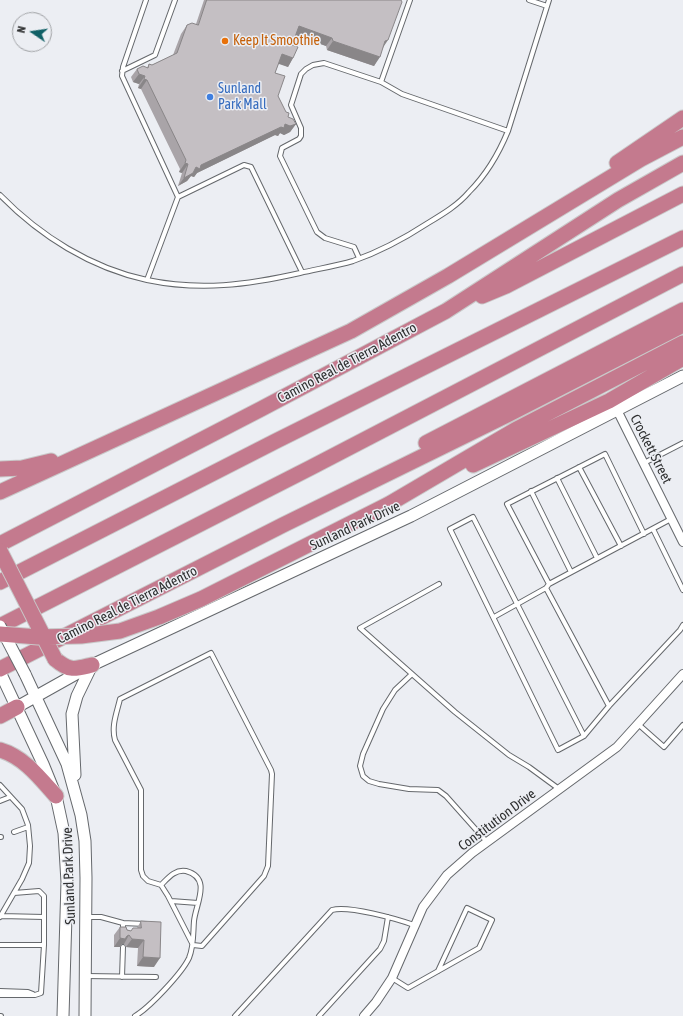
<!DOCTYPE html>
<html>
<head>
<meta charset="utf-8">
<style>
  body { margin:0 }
  #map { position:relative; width:683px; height:1016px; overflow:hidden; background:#eceef3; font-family:"Asap Condensed",sans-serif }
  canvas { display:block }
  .north { position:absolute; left:12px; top:12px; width:40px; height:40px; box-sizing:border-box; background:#eceef3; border:1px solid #a0a2a5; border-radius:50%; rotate:283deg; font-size:11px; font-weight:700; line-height:16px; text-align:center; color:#2e2f30 }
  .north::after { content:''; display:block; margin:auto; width:14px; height:18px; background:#116167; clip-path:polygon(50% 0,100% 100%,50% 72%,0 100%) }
</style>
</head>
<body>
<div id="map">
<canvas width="683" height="1016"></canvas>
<div class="north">N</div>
</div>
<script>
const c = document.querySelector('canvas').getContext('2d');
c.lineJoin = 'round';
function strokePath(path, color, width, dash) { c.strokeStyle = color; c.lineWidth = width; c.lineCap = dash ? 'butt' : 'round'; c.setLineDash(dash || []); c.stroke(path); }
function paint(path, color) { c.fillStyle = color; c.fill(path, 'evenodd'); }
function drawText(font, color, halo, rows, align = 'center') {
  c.font = font + ' "Asap Condensed",sans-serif'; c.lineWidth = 3; c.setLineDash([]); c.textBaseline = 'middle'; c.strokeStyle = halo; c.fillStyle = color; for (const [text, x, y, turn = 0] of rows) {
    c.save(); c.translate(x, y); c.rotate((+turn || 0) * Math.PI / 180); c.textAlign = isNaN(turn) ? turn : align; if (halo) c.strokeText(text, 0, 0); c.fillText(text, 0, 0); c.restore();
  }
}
const service = new Path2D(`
  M146,0L123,67L122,76L178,197L244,165L251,167L302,272
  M529,0L547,6
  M122,71L155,55L175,0
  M381,82L410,0
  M0,195C40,236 91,268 147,280C200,291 247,285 300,273C317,269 336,266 353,261C379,252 405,238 428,223C443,214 458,205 469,192C485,176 499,153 508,131L549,0
  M359,258L354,247L325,238L317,232L280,156L282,148L299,139L301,136V128L291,105L292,102L301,74L306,69L313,65L324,63L381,82L402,94L508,131
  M147,280L178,197
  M644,463L683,443
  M579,467L621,546
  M557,478L597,558
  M531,491L571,572
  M653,529L683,590
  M439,584L360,628L455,712L509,755L529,767L559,789
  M549,584L507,504L605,454L644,534
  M546,588L609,706
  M494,617L546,588L549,584L671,519
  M211,653L271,770L272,774L268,866L264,876L202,946L193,945L168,896L161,885L148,881L143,876L141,870V790L115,740C111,726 117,712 120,699Z
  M412,674L395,690L383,709L363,754L360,766L363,776L369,781L379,784L409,789L438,790L446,796L487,842
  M638,724L664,747L683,725
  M584,736L473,517L450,529L558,750L584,736L609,706L680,630L683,625
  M0,785L22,809L28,825L30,846L29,863L22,879L0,917
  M0,801L10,797
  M14,832L28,827
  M0,837H1
  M171,901L198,903
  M1,916L44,917
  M87,917H101L123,923V931
  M123,923L145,924
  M0,945H44
  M86,976L156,977
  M122,977L123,947
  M392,978L408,988L479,948L492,920L467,908L438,971
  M0,991L28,992L33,994
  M0,995H35L41,993L44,945V896L39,891L14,893
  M0,1016H1
  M135,1016C149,1008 182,973 189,958C194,946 193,933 194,921C196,903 212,878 186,871C175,869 168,878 161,885
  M235,1016L332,910C348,905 397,919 414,925
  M319,1016L380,949L384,941L388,917`);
const minor = new Path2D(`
  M617,410L683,542
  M364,1016L376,1002L392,978L423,907L447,875L472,853L617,747L683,674`);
const secondary = new Path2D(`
  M0,672L43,764L56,796L64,833L67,882L63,1016
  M25,674L67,764L81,815L85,841L86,878L85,1016
  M17,707L92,665L411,516L683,376
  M75,775L72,714L77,696L92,665`);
const motorway = new Path2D(`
  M617,163L683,118
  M482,296L506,286L683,194
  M426,443L683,310
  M473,465L609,401L683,358
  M0,469L22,468L51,461
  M0,492L351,331L448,276L641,159L683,137
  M389,504L515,430L683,343
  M0,544L261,409L446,311L618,200L683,163
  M0,582L276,441L683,238
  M0,626L310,468L683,274
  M55,659C70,672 75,669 92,665
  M0,669L283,525L509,414L683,325
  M0,716L17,707
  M0,750C24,757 40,778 56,796`);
const secondaryBridge = new Path2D(`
  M0,626L25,674`);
const motorwayBridge = new Path2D(`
  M0,551L55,659
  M0,634L38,637L81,636L120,631L159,617L201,599L389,504`);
const wall = new Path2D(`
  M204,0H401L383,48L374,66L327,50L326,46L295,35L292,45L293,58L288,67L279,63L275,73L278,96L288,117L296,124L290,132L284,135L280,133L278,136L275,135L197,173L194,177L191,176L187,181L178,186L182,173L179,172L180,169L141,89L138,88L139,84L133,82L131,77L137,69L147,68L149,64L152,65L173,55L181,34L187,25L196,24Z
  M141,921L154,967L137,966L138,948L126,947L124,944H122L120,947H114V935L120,927L131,931L137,928Z`);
const shadedWall = new Path2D(`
  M299,26L332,38L326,46L293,34Z
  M388,40L382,49L385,41Z
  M333,41L380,57L374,66L327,50Z
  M282,54L293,58L288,67L276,63Z
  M139,74L145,76L139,84L133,82Z
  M144,79L147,80L141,89L138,88Z
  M285,124H296L290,132L284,135L280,133L278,136L275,135L197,173L194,177L191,176L187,181L178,186L184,178L196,167L201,165Z
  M185,163L188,164L182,173L179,172Z
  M129,935L124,944H122L120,947H114L120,938Z
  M132,939L144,940L138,948L126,947Z
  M143,957L160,958L154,967L137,966Z`);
const building = new Path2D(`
  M207,0H401L402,2L388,40L385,41L380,57L333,41L332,38L299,26L292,45L298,47L293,58L282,54L275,73L285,76L278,96L286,112L289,113L288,117L293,119L296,124L290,126L285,124L284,128L281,127L201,165L200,169L196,167L193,173L184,178L188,164L185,163L186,160L147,80L144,79L145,76L139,74L137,69L143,66L148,68L149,64L152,65L177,53L187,25L192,23L198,25Z
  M141,921L161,922L160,958L143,957L144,940L132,939L129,935L127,936L125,939L120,938V927H126L127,930L131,931L133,928H141Z`);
const markers = [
  [225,41,4,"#e8710a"],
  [210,97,4,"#3f7fe0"]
];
const foodNames = [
  ["Keep It Smoothie",233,41]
];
const shopNames = [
  ["Sunland",218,89],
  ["Park Mall",218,105]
];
const streetNames = [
  ["Camino Real de Tierra Adentro",347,363,-28],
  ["Crockett Street",651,449,63],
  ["Sunland Park Drive",355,526,-25],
  ["Camino Real de Tierra Adentro",127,605,-27],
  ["Constitution Drive",497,820,-37],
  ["Sunland Park Drive",69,876,-92]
];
strokePath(service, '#65686c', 6);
strokePath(minor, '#65686c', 10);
strokePath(secondary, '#65686c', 13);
strokePath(motorway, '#c9c9c9', 17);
strokePath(service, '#fff', 4);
strokePath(minor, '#fff', 8);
strokePath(secondary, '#fff', 11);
strokePath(motorway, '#c47a8e', 15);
strokePath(secondaryBridge, '#65686c', 13, []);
strokePath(motorwayBridge, '#c9c9c9', 17, []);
strokePath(secondaryBridge, '#fff', 11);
strokePath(motorwayBridge, '#c47a8e', 15);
paint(wall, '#a9a4a8');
paint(shadedWall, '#898688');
paint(building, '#c4bfc3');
strokePath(building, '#898688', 1);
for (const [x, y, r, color] of markers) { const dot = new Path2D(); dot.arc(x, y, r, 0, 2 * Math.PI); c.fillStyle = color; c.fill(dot); strokePath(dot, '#eceef3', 1.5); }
drawText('14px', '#c56008', '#eceef3', foodNames, 'left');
drawText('14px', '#366cbe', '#eceef3', shopNames, 'left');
drawText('14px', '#2e2f30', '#eceef3', streetNames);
</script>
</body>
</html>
